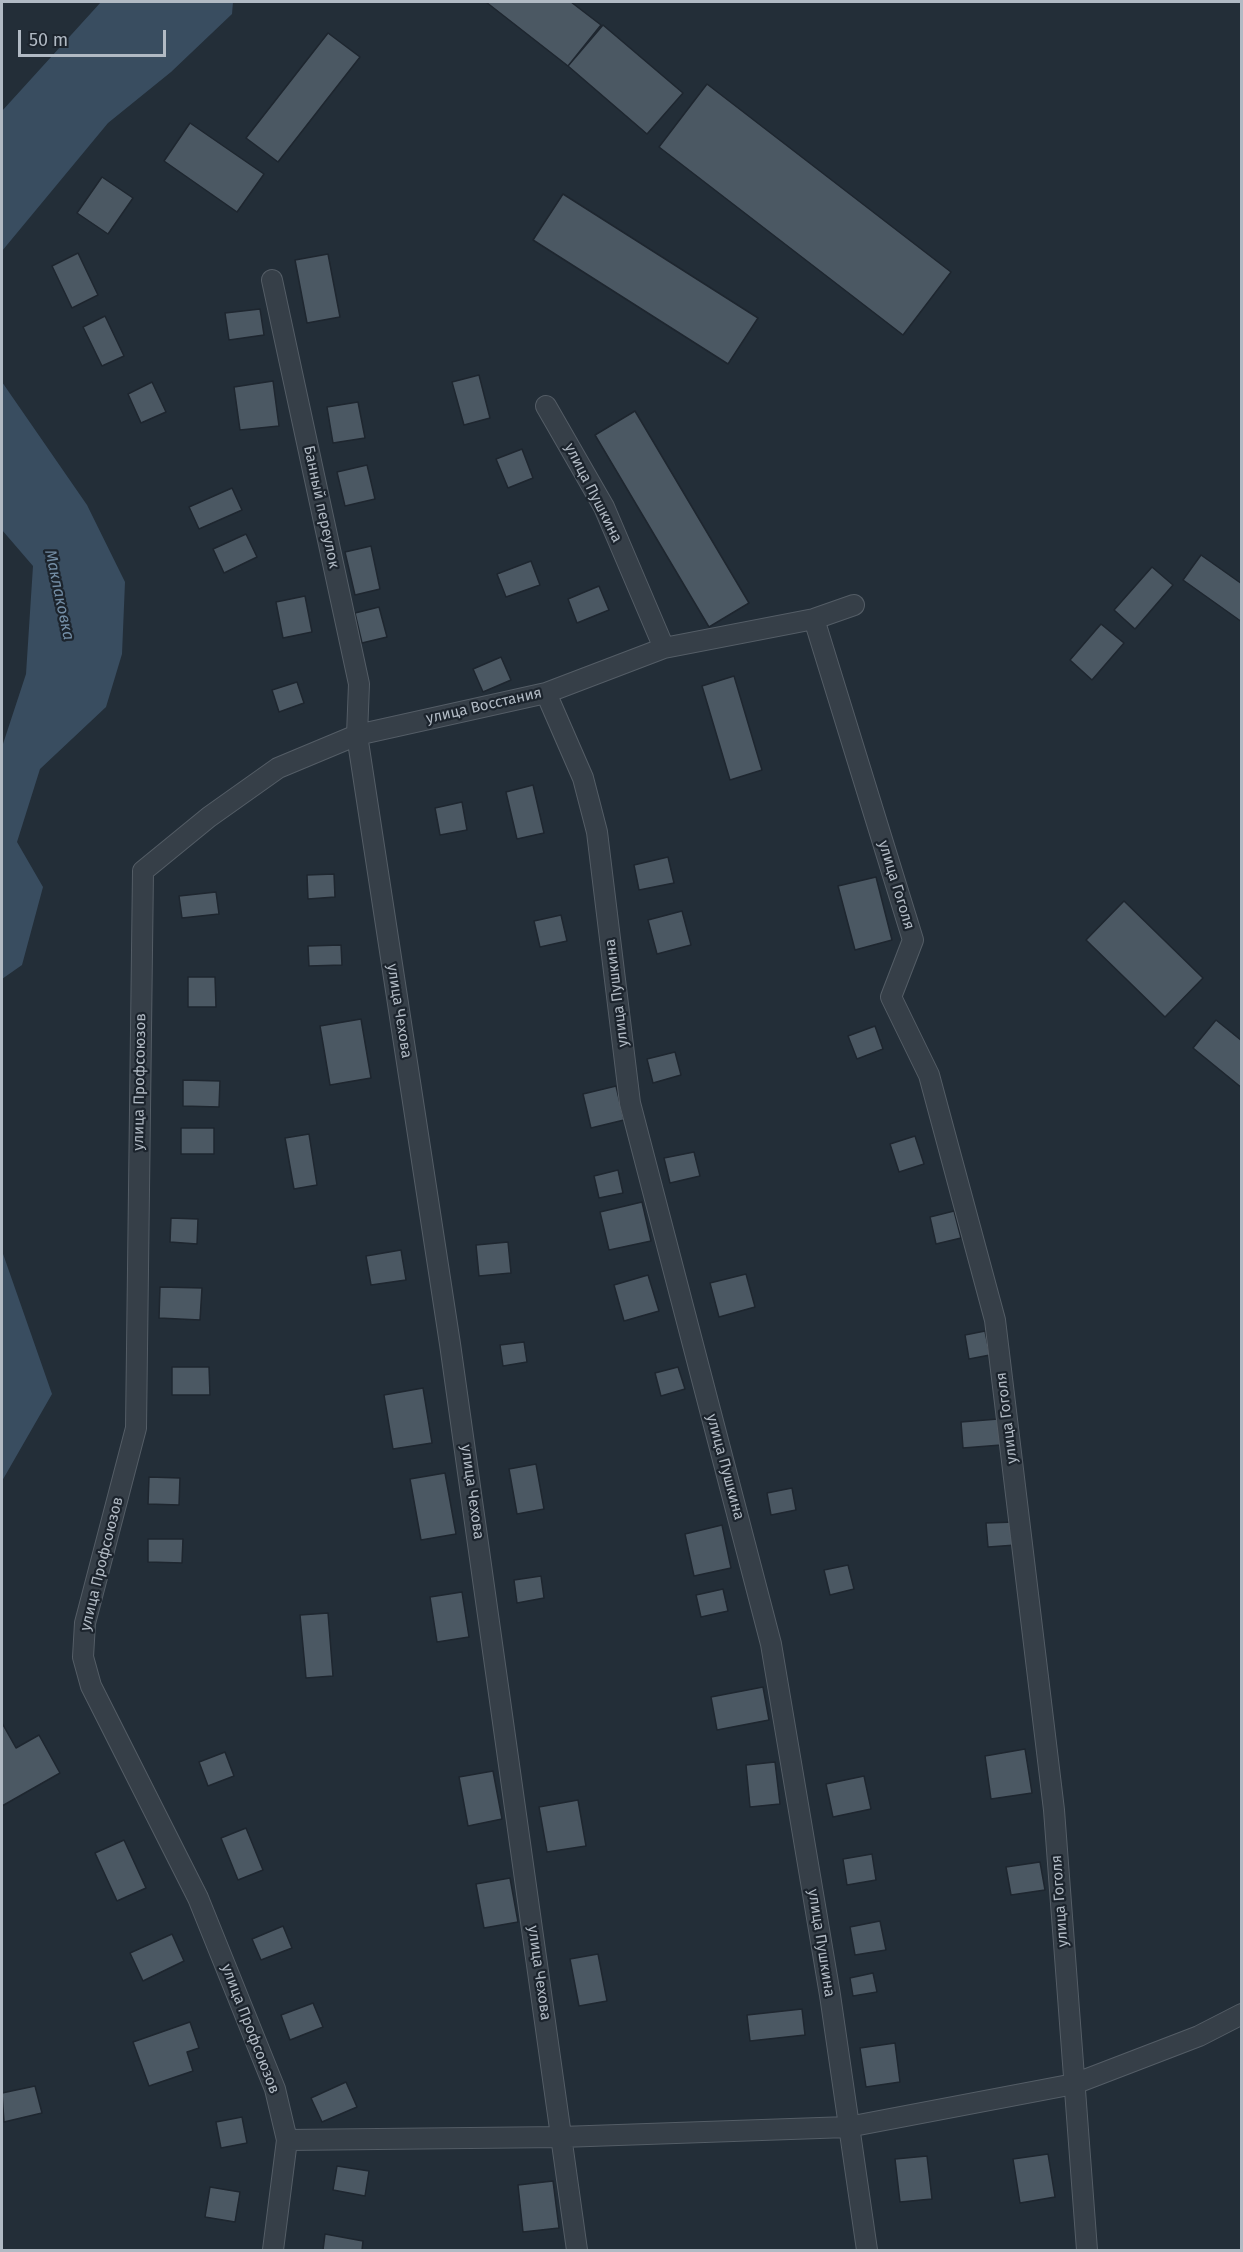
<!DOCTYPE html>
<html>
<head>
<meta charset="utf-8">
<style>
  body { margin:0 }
  #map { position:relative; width:1243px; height:2252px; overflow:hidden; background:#232e38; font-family:"Fira Sans",sans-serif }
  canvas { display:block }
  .frame { position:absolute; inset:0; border:3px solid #b1bac4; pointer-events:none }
  .scale { position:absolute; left:18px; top:30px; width:148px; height:27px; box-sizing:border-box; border:3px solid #b1bac4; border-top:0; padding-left:8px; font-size:18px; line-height:21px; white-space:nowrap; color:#b1bac4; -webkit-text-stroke:4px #1c242d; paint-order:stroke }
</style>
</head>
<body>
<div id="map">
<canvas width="1243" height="2252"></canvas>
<div class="frame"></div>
<div class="scale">50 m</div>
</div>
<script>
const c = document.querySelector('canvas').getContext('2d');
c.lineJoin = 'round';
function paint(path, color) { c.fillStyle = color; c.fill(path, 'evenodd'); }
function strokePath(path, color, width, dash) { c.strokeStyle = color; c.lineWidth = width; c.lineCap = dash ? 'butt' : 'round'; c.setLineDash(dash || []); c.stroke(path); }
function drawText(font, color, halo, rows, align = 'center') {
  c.font = font + ' "Fira Sans",sans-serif'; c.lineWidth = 4.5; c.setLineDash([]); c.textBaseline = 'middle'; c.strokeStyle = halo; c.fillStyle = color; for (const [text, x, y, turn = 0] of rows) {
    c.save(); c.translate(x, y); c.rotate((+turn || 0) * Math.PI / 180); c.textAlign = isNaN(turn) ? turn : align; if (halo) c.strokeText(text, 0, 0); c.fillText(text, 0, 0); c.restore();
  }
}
const water = new Path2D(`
  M101,2H233L232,14L171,72L108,123L2,251V111Z
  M2,382L87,505L125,582L122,654L106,707L40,769L17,842L43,887L22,965L2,979V747L26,674L33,566L2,530Z
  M2,1251L52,1394L2,1481Z`);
const building = new Path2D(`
  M486,2H571L601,25L568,66Z
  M603,25L683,93L647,134L568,66Z
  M328,33L360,57L278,162L246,138Z
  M707,84L951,272L903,335L659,147Z
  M190,123L264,174L237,212L164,161Z
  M102,177L133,198L108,234L77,213Z
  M563,194L758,318L728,364L533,240Z
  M78,253L98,295L72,308L52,266Z
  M328,254L340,317L307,323L295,260Z
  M260,309L264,335L229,340L225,313Z
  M105,316L124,356L102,366L83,327Z
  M479,375L490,418L464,425L452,382Z
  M273,381L279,426L240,430L234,387Z
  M152,382L166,412L141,423L128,394Z
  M358,402L365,438L333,443L327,407Z
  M635,411L749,603L709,627L595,435Z
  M522,449L533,478L508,488L496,459Z
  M367,465L375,499L345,506L337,472Z
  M232,488L242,510L199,529L189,507Z
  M246,534L257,557L224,573L213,549Z
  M371,546L380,589L355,595L345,552Z
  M1201,555L1242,584V622L1183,580Z
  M531,561L540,585L506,597L497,574Z
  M1152,567L1173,585L1135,629L1114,610Z
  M599,586L609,610L577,623L568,599Z
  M305,596L312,632L283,638L276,602Z
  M379,607L387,637L362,643L355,613Z
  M1101,624L1124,643L1092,680L1070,660Z
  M501,657L511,680L483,692L473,669Z
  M734,676L762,770L730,780L702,686Z
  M297,682L304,703L279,712L272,690Z
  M533,785L544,833L517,839L506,792Z
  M462,802L467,830L440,835L435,808Z
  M668,857L674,883L639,890L634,865Z
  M334,874L335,897L308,899L307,875Z
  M876,877L892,940L855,950L838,886Z
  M216,892L219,914L182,918L179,896Z
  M1124,901L1203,978L1165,1017L1086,940Z
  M682,911L691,945L657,954L648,920Z
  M561,915L567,941L540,947L534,921Z
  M341,945L342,965L309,966L308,946Z
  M188,977H215L216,1007H188Z
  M361,1019L371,1078L330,1085L320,1026Z
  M1216,1020L1242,1041V1088L1193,1048Z
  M875,1026L883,1049L857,1059L848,1036Z
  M675,1052L681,1075L653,1083L647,1059Z
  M183,1080L220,1081L219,1107L183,1106Z
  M616,1086L624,1120L591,1128L583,1094Z
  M181,1128H214V1154H181Z
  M309,1134L317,1185L294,1189L285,1138Z
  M915,1136L924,1164L899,1172L890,1144Z
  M694,1152L700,1176L670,1183L664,1158Z
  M618,1170L623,1193L599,1198L594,1176Z
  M642,1202L651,1241L609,1250L600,1212Z
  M954,1211L961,1238L936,1244L930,1217Z
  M171,1218L198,1219L197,1244L170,1242Z
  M508,1242L511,1273L479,1276L476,1245Z
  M401,1250L406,1280L371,1285L366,1256Z
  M746,1274L755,1307L719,1317L710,1283Z
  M648,1275L659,1311L624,1321L614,1285Z
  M160,1287L202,1288L200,1320L159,1318Z
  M985,1331L990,1355L969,1359L965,1335Z
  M524,1342L527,1362L503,1366L500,1345Z
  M172,1367H209L210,1395H172Z
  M678,1367L685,1389L661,1396L655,1373Z
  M423,1388L432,1443L393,1449L384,1395Z
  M998,1419L1001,1445L963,1448L961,1422Z
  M536,1464L544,1509L517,1514L509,1469Z
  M445,1473L456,1534L421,1540L410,1479Z
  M149,1477L180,1478L179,1505L148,1504Z
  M792,1488L796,1510L771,1515L767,1493Z
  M1015,1522L1016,1545L988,1547L986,1523Z
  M722,1525L731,1568L694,1576L685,1534Z
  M148,1539H183L182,1563L148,1562Z
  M848,1565L854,1589L830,1595L824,1570Z
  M541,1576L544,1598L517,1603L514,1580Z
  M723,1589L728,1611L701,1617L696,1595Z
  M462,1592L469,1637L437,1642L430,1597Z
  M328,1613L333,1676L306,1678L300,1615Z
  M763,1687L769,1720L717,1730L711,1697Z
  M2,1723L16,1748L39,1735L60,1773L2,1806Z
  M1025,1749L1032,1793L991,1799L985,1756Z
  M225,1752L234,1776L208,1786L199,1762Z
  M775,1762L780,1804L750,1807L746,1765Z
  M493,1771L502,1819L468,1826L459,1777Z
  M864,1776L871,1809L833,1817L826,1784Z
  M578,1800L586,1846L547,1852L539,1807Z
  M246,1828L263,1870L238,1880L221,1838Z
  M124,1840L146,1888L117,1901L95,1853Z
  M872,1854L876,1880L847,1885L843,1859Z
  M1040,1862L1045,1890L1011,1895L1006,1867Z
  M510,1878L518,1922L484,1928L476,1884Z
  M880,1921L886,1950L855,1955L850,1927Z
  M283,1926L292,1948L261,1960L252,1939Z
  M172,1934L184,1961L143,1981L130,1953Z
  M598,1954L607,2001L579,2006L570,1959Z
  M873,1973L877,1992L853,1996L850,1978Z
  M313,2003L323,2027L290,2040L281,2015Z
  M802,2009L805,2035L750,2041L747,2015Z
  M190,2022L199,2048L187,2052L193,2071L149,2086L133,2042Z
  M895,2043L900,2082L866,2087L860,2048Z
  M346,2082L357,2107L322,2122L311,2098Z
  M35,2086L42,2113L4,2122L2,2093Z
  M242,2117L247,2143L221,2148L216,2122Z
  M1048,2154L1055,2197L1020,2203L1013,2159Z
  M927,2156L932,2199L900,2202L895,2159Z
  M337,2166L369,2171L365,2196L333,2190Z
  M553,2181L559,2228L523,2232L518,2185Z
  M210,2187L240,2192L235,2222L205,2217Z
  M325,2234L363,2241L362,2250H323Z`);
const street = new Path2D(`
  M272,280L359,684L357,735L450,1344L577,2250
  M546,406L604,507L664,648
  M814,619L913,940L891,997L929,1075L995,1320L1054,1810L1087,2250
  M546,693L583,778L597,832L630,1103L771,1644L830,1995L867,2250
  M287,2140L561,2137L848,2127L1074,2084L1199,2036L1242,2014
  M273,2250L287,2140L275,2089L198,1898L91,1686L83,1657L85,1623L136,1428L143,871L209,817L278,768L357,735L546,693L664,648L814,619L854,605`);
const streetNames = [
  ["улица Пушкина",593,493,63],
  ["Банный переулок",321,507,78],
  ["улица Восстания",484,706,-13],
  ["улица Гоголя",896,885,73],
  ["улица Пушкина",617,993,-97],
  ["улица Чехова",399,1011,81],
  ["улица Профсоюзов",140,1082,-89],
  ["улица Гоголя",1007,1418,-97],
  ["улица Пушкина",725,1467,75],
  ["улица Чехова",472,1492,82],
  ["улица Профсоюзов",102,1564,-76],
  ["улица Гоголя",1060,1901,-94],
  ["улица Пушкина",821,1943,81],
  ["улица Чехова",539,1973,82],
  ["улица Профсоюзов",250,2029,69]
];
const waterNames = [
  ["Маклаковка",59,595,78]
];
paint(water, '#394d60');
paint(building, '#4b5863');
strokePath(building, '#1e262f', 1.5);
strokePath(street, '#545d66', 22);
strokePath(street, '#363f48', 20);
drawText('15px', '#b1bac4', '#1c242d', streetNames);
drawText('italic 16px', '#748ea6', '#1c242d', waterNames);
</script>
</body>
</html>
